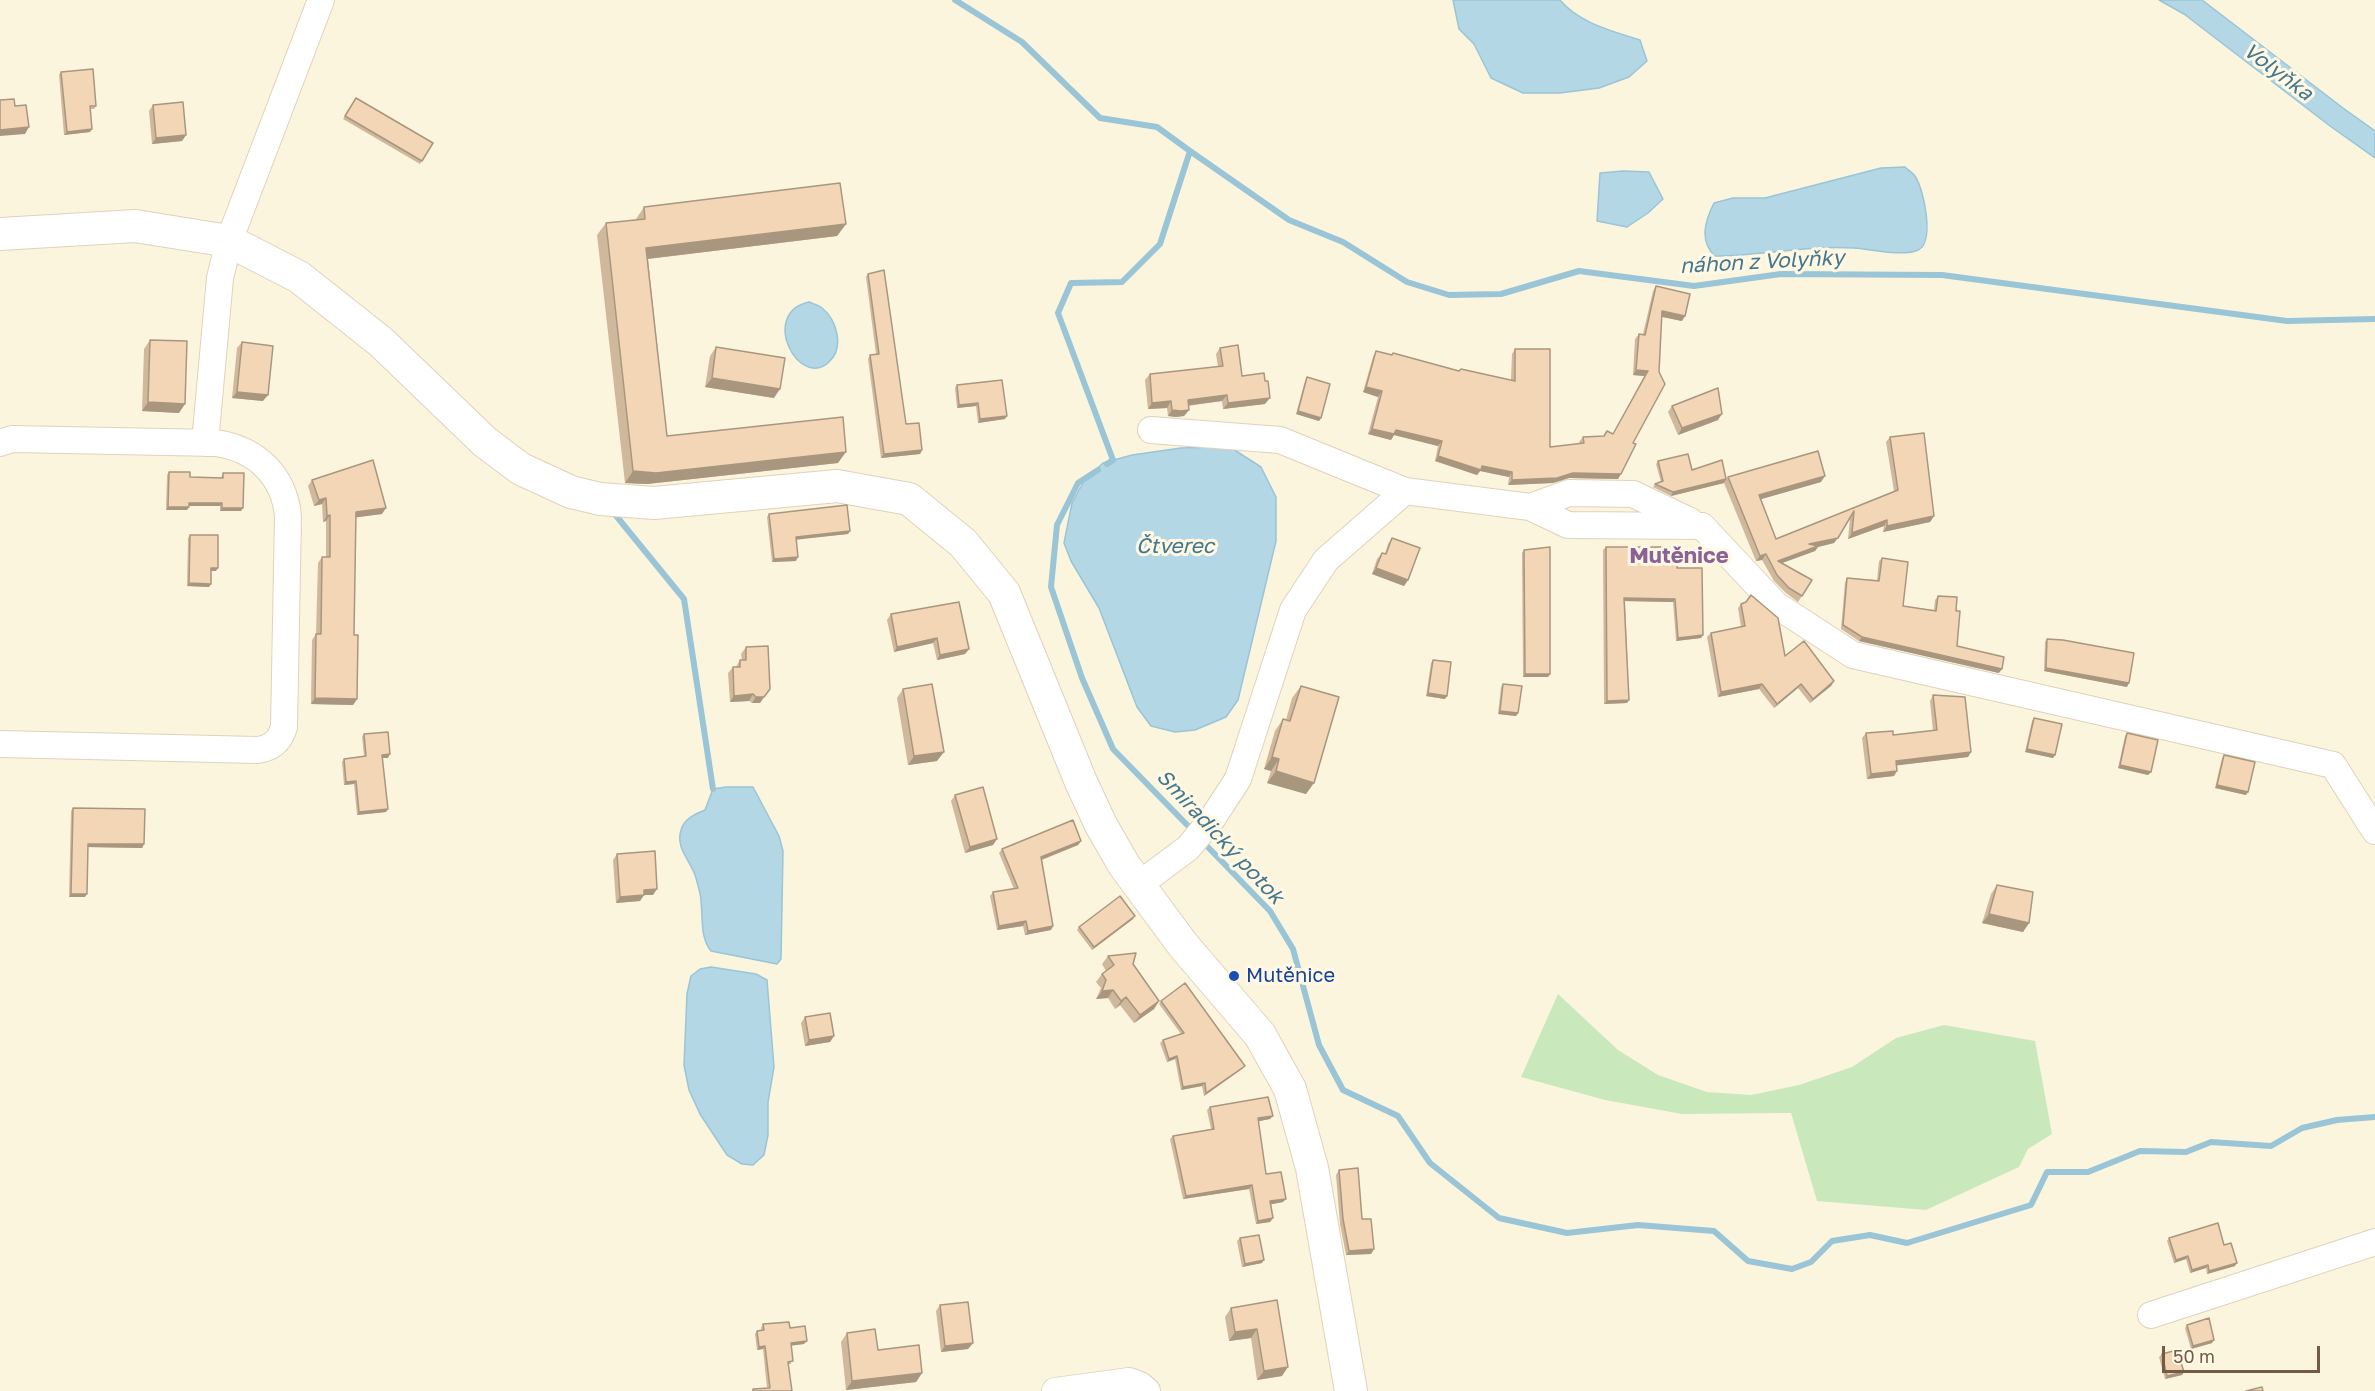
<!DOCTYPE html>
<html>
<head>
<meta charset="utf-8">
<style>
  body { margin:0 }
  #map { position:relative; width:2375px; height:1391px; overflow:hidden; background:#fcf5de; font-family:"Golos Text",sans-serif }
  canvas { display:block }
  .scale { position:absolute; left:2162px; top:1346px; width:158px; height:27px; box-sizing:border-box; border:3px solid #725c46; border-top:0; padding-left:8px; font-size:18px; line-height:21px; white-space:nowrap; color:#725c46; -webkit-text-stroke:4px #fff8e4; paint-order:stroke }
</style>
</head>
<body>
<div id="map">
<canvas width="2375" height="1391"></canvas>
<div class="scale">50 m</div>
</div>
<script>
const c = document.querySelector('canvas').getContext('2d');
c.lineJoin = 'round';
function paint(path, color) { c.fillStyle = color; c.fill(path, 'evenodd'); }
function strokePath(path, color, width, dash) { c.strokeStyle = color; c.lineWidth = width; c.lineCap = dash ? 'butt' : 'round'; c.setLineDash(dash || []); c.stroke(path); }
function drawText(font, color, halo, rows, align = 'center') {
  c.font = font + ' "Golos Text",sans-serif'; c.lineWidth = 6; c.setLineDash([]); c.textBaseline = 'middle'; c.strokeStyle = halo; c.fillStyle = color; for (const [text, x, y, turn = 0] of rows) {
    c.save(); c.translate(x, y); c.rotate((+turn || 0) * Math.PI / 180); c.textAlign = isNaN(turn) ? turn : align; if (halo) c.strokeText(text, 0, 0); c.fillText(text, 0, 0); c.restore();
  }
}
const green = new Path2D(`
  M1558,994L1618,1050L1658,1075L1707,1092L1751,1095L1799,1085L1852,1067L1896,1038L1944,1025L2035,1041L2052,1134L2028,1149L2019,1167L1926,1210L1817,1201L1791,1113L1682,1114L1605,1100L1521,1077Z`);
const water = new Path2D(`
  M1453,0H1560C1579,23 1612,31 1640,40L1647,61L1629,77L1599,88L1560,93H1523L1491,78L1474,44L1459,29Z
  M2159,0H2202L2343,108L2375,131V158L2330,126L2184,14Z
  M1905,167C1908,170 1913,173 1915,176C1924,189 1935,242 1918,250C1904,257 1870,249 1854,248C1808,245 1761,256 1715,256C1699,241 1705,221 1714,203L1733,198H1765L1881,168Z
  M1623,171L1649,172L1663,199L1648,213L1627,227L1597,221L1600,173Z
  M809,302C813,304 819,305 822,308C837,320 844,347 830,361C800,392 758,313 809,302Z
  M1215,447L1233,449L1261,467L1276,497V541L1238,700L1226,717L1195,730L1175,732L1151,726L1137,707L1099,608L1071,561L1064,543L1072,503L1084,481L1103,463L1132,455L1181,448Z
  M726,787H753L779,836L783,851L781,959L777,964L711,951C700,937 703,919 701,901C701,894 698,886 696,878C692,862 675,849 681,830C684,819 695,814 705,810L713,789Z
  M711,967L756,974L767,980L774,1067L768,1102V1135L764,1155L753,1165L742,1164L727,1155L700,1114L689,1090L684,1065L687,994L691,976L700,969Z`);
const stream = new Path2D(`
  M955,0L1022,42L1100,118L1157,127L1190,151L1160,244L1122,282L1071,283L1058,313L1113,460L1107,464
  M1190,151L1289,220L1343,242L1407,282L1449,295L1501,294L1579,271L1694,286L1781,274L1942,275L2287,321L2375,319
  M1098,470L1078,483L1057,525L1051,587L1082,678L1113,749L1193,831
  M613,512L684,599L713,789
  M1202,841L1270,911L1293,949L1319,1045L1343,1090L1398,1116L1430,1163L1499,1218L1567,1233L1638,1225L1714,1231L1748,1261L1792,1269L1811,1262L1832,1241L1870,1235L1907,1243L2031,1205L2047,1172H2088L2140,1151L2186,1152L2211,1142L2271,1146L2302,1128L2337,1120L2375,1117`);
const minor = new Path2D(`
  M1151,430L1280,440L1405,491
  M0,443L12,439L216,443C256,449 284,475 288,516L284,727C280,741 272,748 258,750L0,744
  M205,443L220,278L229,241L321,0
  M1530,507L1569,493L1633,494L1690,521
  M1137,886L1188,848L1212,819L1238,779L1293,610L1326,560L1405,491L1530,507L1568,525L1702,526L1776,605L1853,655L2333,765L2375,831
  M2151,1315L2375,1242
  M1055,1391L1129,1381L1140,1385L1147,1391`);
const tertiary = new Path2D(`
  M0,234L135,226L229,241L299,277L381,342L485,442L521,469L571,492L600,499L654,503L837,486L909,499L963,543L1004,593L1081,782L1101,825L1124,865L1183,945L1260,1035L1290,1089L1312,1168L1351,1391`);
const wall = new Path2D(`
  M61,72L96,106L94,109H90L92,129L90,132L64,135L59,75Z
  M356,98L433,143L420,164L343,119Z
  M153,105L186,135L182,141L152,144L149,111Z
  M644,207L846,224L837,236L648,259L667,436L838,463L647,484L625,483L597,235L606,223L636,220V219Z
  M868,274L906,424L922,450L920,454L881,458L868,359L870,355L876,354L866,277Z
  M1656,286L1682,321L1662,317L1633,443L1618,479L1569,478L1553,483L1508,485L1509,477L1480,471L1477,475L1435,461L1438,446L1394,435L1391,440L1368,434L1378,397L1363,392L1373,357L1376,351L1391,355L1393,353L1459,371L1511,380L1512,354L1515,349L1550,447L1580,444L1579,442L1583,437L1603,436L1607,431L1613,434L1644,376L1633,375L1635,339L1639,334H1643L1653,291Z
  M150,340L179,413L142,411L144,349Z
  M242,342L263,401L232,398L237,348Z
  M716,347L774,398L705,387L710,356Z
  M1220,348L1265,404L1223,409L1222,401L1188,406L1189,410L1184,416L1176,417L1168,416L1167,408L1148,409L1145,380L1150,374L1218,367L1216,354Z
  M1307,377L1321,418L1319,421L1296,414L1305,381Z
  M957,385L1005,419L978,423L976,406L957,408L955,388Z
  M1672,406L1718,420L1678,435L1668,412Z
  M1890,437L1934,516L1930,522L1883,532L1884,526L1848,539L1850,518L1834,543L1818,547L1815,551L1782,563L1802,596L1798,602L1786,593L1774,581L1762,560L1756,561L1724,483L1671,496L1653,487L1655,484L1661,482L1656,464L1658,461L1726,479L1728,477L1821,482L1760,499L1776,539L1894,491L1886,442Z
  M169,472L190,477L221,478L223,473L241,511H220V506H189L187,510H166L167,475Z
  M312,480L382,514L356,517L354,635L357,699L353,705L311,704L312,640L316,634L318,563L322,557H326V521L323,522L322,504L314,506L308,486Z
  M769,514L850,531L848,534L796,539V561L772,562L767,517Z
  M190,535L216,571H211V584L209,587L187,586L188,538Z
  M1392,538L1408,580L1404,586L1372,574L1377,559L1382,553L1385,554L1388,544Z
  M1606,547L1677,568L1703,635L1701,638L1676,641L1673,602L1625,601L1629,700L1627,703L1604,704L1603,550Z
  M1524,550L1550,674L1548,677H1523L1522,553Z
  M1882,558L1903,606L1934,610L1935,600L1938,596L1956,611L1957,646L1999,673L1859,641L1841,629L1845,582L1847,578L1877,580L1879,561Z
  M1741,604L1785,656L1834,681L1831,686L1810,703L1798,688L1774,708L1759,689L1718,697L1707,637L1711,633L1741,627L1738,608Z
  M891,614L969,649L965,654L937,660L933,643L894,652L887,620Z
  M2047,639L2127,687L2044,671L2045,642Z
  M746,647L770,689L760,703H752L749,701L730,702L728,673L733,667H736L740,660H742L741,654Z
  M1433,660L1445,699L1426,696L1431,663Z
  M1503,684L1518,713L1516,716L1498,714L1501,687Z
  M1301,686L1306,794L1267,783L1271,771L1264,769L1275,731L1283,719L1286,720L1292,698Z
  M903,689L937,761L908,765L897,698Z
  M1933,695L1971,752L1968,757L1897,765L1894,776L1867,779L1862,738L1866,733L1893,735L1933,731L1930,701Z
  M2034,718L2055,755L2053,758L2025,752L2032,721Z
  M2127,733L2151,772L2148,775L2118,768L2125,736Z
  M364,734L388,758H382L388,809L386,812L357,815L354,784L344,785L342,762L344,759L364,756L362,737Z
  M2224,755L2246,795L2215,788L2222,758Z
  M955,795L997,839L993,845L965,853L951,801Z
  M73,808L144,844L142,848L88,847L85,897H69L71,811Z
  M1081,841L1078,845L1042,860L1053,926L1051,930L1025,935L1023,926L997,930L990,896L993,892L1014,889L999,853L1002,849Z
  M617,854L653,895H644L640,901L616,903L613,860Z
  M1997,885L2029,923L2023,932L1982,923L1991,894Z
  M1133,919L1092,950L1077,930L1079,927Z
  M1108,956L1133,964L1159,1001L1154,1009L1134,1023L1120,1005L1115,1009L1108,998L1096,999L1101,988L1096,982L1102,974L1106,971L1102,964Z
  M1161,1001L1242,1069L1204,1096L1202,1086L1181,1090L1175,1059L1167,1062L1160,1043L1163,1040L1181,1034L1159,1004Z
  M805,1017L834,1036L830,1042L805,1046L801,1023Z
  M1210,1107L1270,1119L1258,1121L1266,1174L1283,1202L1271,1204L1273,1218L1270,1222L1256,1224L1249,1189L1183,1199L1170,1139L1173,1136L1211,1129L1207,1110Z
  M1339,1170L1374,1249L1371,1254L1346,1255L1340,1224L1336,1175Z
  M1240,1238L1262,1263L1242,1267L1237,1241Z
  M2169,1238L2224,1245L2235,1266L2207,1274L2206,1268L2190,1273L2186,1259L2174,1263L2167,1241Z
  M1277,1300L1282,1376L1257,1380L1251,1338L1229,1341L1225,1317L1231,1308Z
  M940,1305L973,1343L968,1349L941,1352L936,1311Z
  M763,1324L790,1328L804,1344L791,1345V1364H788L792,1391H752L753,1389L767,1388L763,1349L757,1350L755,1334L757,1331L761,1330V1328Z
  M2187,1325L2214,1340L2212,1343L2191,1349L2185,1328Z
  M847,1333L878,1350L922,1373L916,1382L846,1390L841,1342Z
  M2162,1354L2184,1372L2182,1375L2165,1379L2159,1357Z`);
const shadedWall = new Path2D(`
  M29,127L25,134L0,136V130Z
  M92,129L90,132L64,135L67,132Z
  M186,135L182,141L152,144L156,138Z
  M846,224L837,236L638,260L646,248Z
  M1662,311L1685,316L1682,321L1658,316Z
  M1636,370L1648,371L1644,376L1633,375Z
  M712,378L780,389L774,398L705,387Z
  M1366,387L1382,391L1378,397L1363,392Z
  M237,392L268,395L263,401L232,398Z
  M1227,395L1222,401L1183,406L1188,400Z
  M1270,398L1265,404L1223,409L1228,403Z
  M1171,401L1167,408L1148,409L1152,403Z
  M148,402L185,404L179,413L142,411Z
  M978,403L976,406L957,408L959,405Z
  M1172,410H1189L1184,416L1176,417L1168,416Z
  M1298,411L1321,418L1319,421L1296,414Z
  M1722,414L1718,420L1678,435L1682,428Z
  M1007,416L1005,419L978,423L980,419Z
  M1372,429L1396,430L1442,441L1438,446L1394,435L1391,440L1368,434Z
  M922,450L920,454L881,458L884,454Z
  M846,452L838,463L647,484L625,483L633,471Z
  M1438,456L1512,472L1509,477L1480,471L1477,475L1435,461Z
  M1573,473L1621,474L1618,479L1569,478L1553,483L1508,485L1512,480Z
  M1825,476L1821,482L1755,501L1759,495Z
  M1726,479L1724,483L1671,496L1673,492Z
  M326,498L322,504L314,506L319,500Z
  M189,503H222L220,506H187Z
  M168,507H189L187,510H166Z
  M222,508H243L241,511H220Z
  M386,508L382,514L352,518L356,512Z
  M330,515L326,521L323,522L327,516Z
  M1934,516L1930,522L1883,532L1887,526Z
  M1887,520L1884,526L1848,539L1852,533Z
  M850,531L848,534L794,540L796,537Z
  M1838,538L1834,543L1818,547L1815,551L1774,566L1778,561L1809,544Z
  M1766,554L1762,560L1756,561L1760,556Z
  M798,557L796,561L772,562L774,559Z
  M211,568H218L216,571H209Z
  M1376,568L1408,580L1404,586L1372,574Z
  M189,583L211,584L209,587L187,586Z
  M1624,598L1675,599L1673,602L1622,601Z
  M1703,635L1701,638L1676,641L1678,638Z
  M1862,637L2002,669L1999,673L1859,641Z
  M937,638L933,643L894,652L897,647Z
  M969,649L965,654L937,660L940,655Z
  M2046,668L2129,683L2127,687L2044,671Z
  M1525,674H1550L1548,677H1523Z
  M1834,681L1831,686L1810,703L1813,699Z
  M1762,684L1759,689L1718,697L1721,692Z
  M1801,684L1798,688L1774,708L1777,704Z
  M1428,693L1447,696L1445,699L1426,696Z
  M753,694L749,701L730,702L734,696Z
  M756,697H764L760,703H752Z
  M315,698L357,699L353,705L311,704Z
  M1629,700L1627,703L1604,704L1607,701Z
  M1500,711L1518,713L1516,716L1498,714Z
  M2027,749L2055,755L2053,758L2025,752Z
  M944,752L937,761L908,765L914,756Z
  M1971,752L1968,757L1892,766L1896,761Z
  M390,754L388,758H380L382,755Z
  M1272,757L1279,759L1271,771L1264,769Z
  M2120,765L2151,772L2148,775L2118,768Z
  M1276,771L1314,783L1306,794L1267,783Z
  M1897,771L1894,776L1867,779L1871,774Z
  M356,781L354,784L344,785L346,782Z
  M2217,785L2248,792L2246,795L2215,788Z
  M388,809L386,812L357,815L359,812Z
  M997,839L993,845L965,853L970,847Z
  M1081,841L1078,845L1038,861L1041,857Z
  M88,844H144L142,848L86,847Z
  M657,889L653,895H644L640,901L616,903L620,897L644,890Z
  M71,894H87L85,897H69Z
  M1989,914L2029,923L2023,932L1982,923Z
  M1135,916L1133,919L1092,950L1094,947Z
  M1026,921L1023,926L997,930L999,926Z
  M1053,926L1051,930L1025,935L1028,931Z
  M1113,990L1108,998L1096,999L1102,991Z
  M1126,997L1120,1005L1115,1009L1121,1001Z
  M1159,1001L1154,1009L1134,1023L1140,1015Z
  M834,1036L830,1042L805,1046L809,1040Z
  M1177,1056L1175,1059L1167,1062L1169,1059Z
  M1245,1066L1242,1069L1204,1096L1206,1093Z
  M1205,1083L1202,1086L1181,1090L1183,1087Z
  M1273,1116L1270,1119L1255,1122L1258,1118Z
  M1252,1185L1249,1189L1183,1199L1186,1196Z
  M1286,1199L1283,1202L1268,1205L1270,1201Z
  M1273,1218L1270,1222L1256,1224L1258,1221Z
  M1374,1249L1371,1254L1346,1255L1349,1251Z
  M2188,1256L2186,1259L2174,1263L2176,1260Z
  M1264,1260L1262,1263L1242,1267L1245,1264Z
  M2237,1263L2235,1266L2207,1274L2209,1271Z
  M2208,1265L2206,1268L2190,1273L2192,1270Z
  M1257,1329L1251,1338L1229,1341L1235,1332Z
  M2214,1340L2212,1343L2191,1349L2193,1346Z
  M807,1341L804,1344L789,1346L791,1343Z
  M973,1343L968,1349L941,1352L945,1346Z
  M765,1346L763,1349L757,1350L759,1347Z
  M1288,1367L1282,1376L1257,1380L1264,1371Z
  M2184,1372L2182,1375L2165,1379L2167,1376Z
  M922,1373L916,1382L846,1390L852,1381Z`);
const building = new Path2D(`
  M93,69L96,106H90L92,129L67,132L61,72Z
  M356,98L433,143L422,161L345,116Z
  M14,99L15,106L26,105L29,127L0,130V100Z
  M183,102L186,135L156,138L153,105Z
  M840,183L846,224L646,248L667,436L843,417L846,452L656,473L633,471L606,223L645,219L644,207Z
  M884,270L906,424L919,423L922,450L884,454L870,355L879,354L868,274Z
  M1656,286L1690,294L1685,316L1662,311L1659,372L1665,384L1633,443L1636,444L1621,474L1573,473L1557,478L1512,480V472L1482,466L1481,470L1438,456L1442,441L1396,430L1394,434L1372,429L1382,391L1366,387L1376,351L1392,355L1393,353L1459,371L1461,369L1515,381V349H1550V447L1584,443L1583,437L1604,436L1607,431L1613,434L1648,371L1636,370L1639,334L1645,335Z
  M150,340L187,341L185,404L148,402Z
  M242,342L273,346L268,395L237,392Z
  M1238,345L1242,376L1264,373L1265,381H1268L1270,398L1228,403L1227,395L1188,400L1189,410L1181,411L1172,410L1171,401L1152,403L1150,374L1223,366L1220,348Z
  M716,347L785,358L780,389L712,378Z
  M1307,377L1330,384L1321,418L1298,411Z
  M1002,380L1007,416L980,419L978,403L959,405L957,385Z
  M1718,388L1722,414L1682,428L1672,406Z
  M1924,433L1934,516L1887,526V520L1852,533L1854,511L1838,538L1809,544L1818,546L1778,561L1812,580L1802,596L1789,588L1777,575L1766,554L1760,556L1728,477L1818,451L1825,476L1759,495L1776,539L1898,490L1890,437Z
  M1688,454L1692,470L1722,460L1726,479L1673,492L1655,484L1663,481L1658,461Z
  M373,460L386,508L356,512L354,635H358L357,699L315,698L316,634H321L322,557H330V515L327,516L326,498L319,500L312,480Z
  M169,472H190V477L223,478V473H244L243,508H222V503H189V507H168Z
  M847,505L850,531L796,537L798,557L774,559L769,514Z
  M190,535H218V568H211V584L189,583Z
  M1392,538L1420,548L1408,580L1376,568L1382,553L1386,554Z
  M1550,547V674H1525L1524,550Z
  M1606,547H1679L1677,568H1702L1703,635L1678,638L1675,599L1624,598L1629,700L1607,701Z
  M1882,558L1908,562L1903,606L1936,611L1938,596L1957,597L1956,611H1960L1957,646L2004,657L2002,669L1862,637L1843,625L1847,578L1879,581Z
  M1751,595L1778,618L1785,656L1804,641L1834,681L1813,699L1801,684L1777,704L1762,684L1721,692L1711,633L1745,626L1741,604L1746,602Z
  M959,602L969,649L940,655L937,638L897,647L891,614Z
  M2047,639L2063,640L2134,653L2129,683L2046,668Z
  M768,646L770,689L764,697H756L753,694L734,696L733,667H740V660H746V647Z
  M1433,660L1451,662L1447,696L1428,693Z
  M932,684L944,752L914,756L903,689Z
  M1503,684L1522,686L1518,713L1500,711Z
  M1301,686L1339,697L1314,783L1276,771L1279,759L1272,757L1283,719L1290,721Z
  M1933,695L1965,697L1971,752L1896,761L1897,771L1871,774L1866,733L1893,731V735L1937,730Z
  M2034,718L2062,724L2055,755L2027,749Z
  M388,732L390,754L382,755L388,809L359,812L356,781L346,782L344,759L366,756L364,734Z
  M2127,733L2158,740L2151,772L2120,765Z
  M2224,755L2255,762L2248,792L2217,785Z
  M983,787L997,839L970,847L955,795Z
  M73,808L145,809L144,844H88L87,894H71Z
  M1073,820L1081,841L1041,857L1053,926L1028,931L1026,921L999,926L993,892L1018,888L1002,849Z
  M655,851L657,889L644,890V895L620,897L617,854Z
  M1997,885L2033,892L2029,923L1989,914Z
  M1120,896L1135,916L1094,947L1079,927Z
  M1136,953L1133,964L1159,1001L1140,1015L1126,997L1121,1001L1113,990L1102,991L1106,980L1102,974L1114,965L1108,956Z
  M1185,983L1245,1066L1206,1093L1205,1083L1183,1087L1177,1056L1169,1059L1163,1040L1184,1033L1161,1001Z
  M830,1013L834,1036L809,1040L805,1017Z
  M1268,1097L1273,1116L1258,1118L1266,1174L1281,1172L1286,1199L1270,1201L1273,1218L1258,1221L1252,1185L1186,1196L1173,1136L1214,1129L1210,1107Z
  M1358,1168L1362,1219H1371L1374,1249L1349,1251L1343,1219L1339,1170Z
  M2218,1223L2224,1245L2231,1243L2237,1263L2209,1271L2208,1265L2192,1270L2188,1256L2176,1260L2169,1238Z
  M1259,1235L1264,1260L1245,1264L1240,1238Z
  M1277,1300L1288,1367L1264,1371L1257,1329L1235,1332L1231,1308Z
  M968,1302L973,1343L945,1346L940,1305Z
  M2209,1318L2214,1340L2193,1346L2187,1325Z
  M789,1322L790,1328L805,1326L807,1341L791,1343L793,1361L788,1362L792,1391H753V1389L770,1388L765,1346L759,1347L757,1331L764,1330L763,1324Z
  M875,1329L878,1350L919,1345L922,1373L852,1381L847,1333Z
  M2177,1350L2184,1372L2167,1376L2162,1354Z
  M2262,1387L2263,1391H2246Z`);
const markers = [
  [1234,976,6,"#1a4fb4"]
];
const transitNames = [
  ["Mutěnice",1246,976]
];
const waterNames = [
  ["Volyňka",2278,72,37],
  ["náhon z Volyňky",1762,262,-3],
  ["Čtverec",1175,546],
  ["Smiradický potok",1220,837,47]
];
const quarterNames = [
  ["Mutěnice",1679,556]
];
paint(green, '#c9e9bd');
paint(water, '#b3d7e5');
strokePath(water, '#99c5d7', 1.5);
strokePath(stream, '#99c5d7', 6);
strokePath(minor, '#e0d1bb', 28);
strokePath(tertiary, '#e0d1bb', 34);
strokePath(minor, '#fff', 26);
strokePath(tertiary, '#fff', 32);
paint(wall, '#d0b89d');
paint(shadedWall, '#a9967f');
paint(building, '#f2d6b6');
strokePath(building, '#a9967f', 1.5);
for (const [x, y, r, color] of markers) { const dot = new Path2D(); dot.arc(x, y, r, 0, 2 * Math.PI); c.fillStyle = color; c.fill(dot); strokePath(dot, '#fff8e4', 2); }
drawText('20px', '#164399', '#fff8e4', transitNames, 'left');
drawText('italic 21px', '#43778d', '#fff8e4', waterNames);
drawText('bold 22px', '#8b6296', '#fff8e4', quarterNames);
</script>
</body>
</html>
